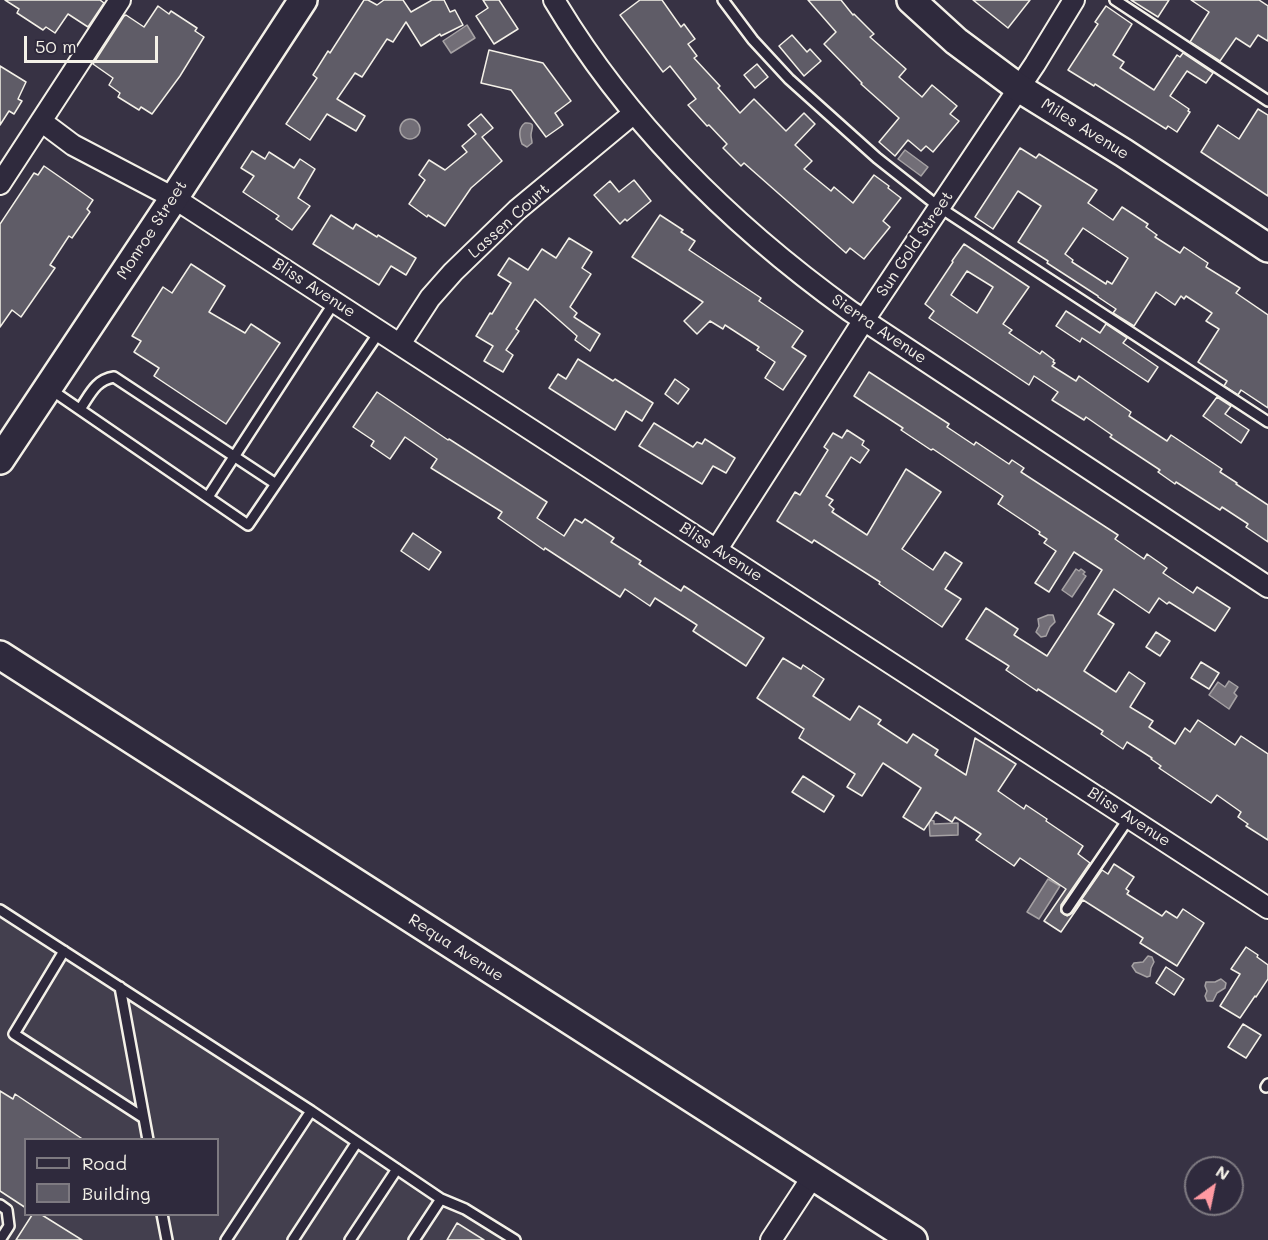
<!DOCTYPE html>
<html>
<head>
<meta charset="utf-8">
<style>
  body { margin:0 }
  #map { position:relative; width:1268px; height:1240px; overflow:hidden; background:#373244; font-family:Mali,sans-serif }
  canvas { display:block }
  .legend { position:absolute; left:24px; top:1138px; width:195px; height:78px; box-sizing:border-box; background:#2f2a3d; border:2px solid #7e7a81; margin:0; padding:8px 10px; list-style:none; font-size:18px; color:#f4f1e8 }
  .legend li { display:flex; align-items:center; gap:12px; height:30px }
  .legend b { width:30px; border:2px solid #7e7a81 }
  .north { position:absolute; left:1184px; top:1156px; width:60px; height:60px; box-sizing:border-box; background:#2f2a3d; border:2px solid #7e7a81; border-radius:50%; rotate:33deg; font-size:16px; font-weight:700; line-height:24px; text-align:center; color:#f4f1e8 }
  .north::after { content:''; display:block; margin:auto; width:21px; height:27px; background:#ff9aa2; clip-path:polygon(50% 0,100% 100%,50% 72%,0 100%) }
  .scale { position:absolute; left:24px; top:36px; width:134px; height:27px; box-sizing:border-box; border:3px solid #f4f1e8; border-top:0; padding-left:8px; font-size:18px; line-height:21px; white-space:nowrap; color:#f4f1e8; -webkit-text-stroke:4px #2f2a3d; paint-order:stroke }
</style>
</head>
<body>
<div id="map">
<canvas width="1268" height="1240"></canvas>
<ul class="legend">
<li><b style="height:8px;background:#2f2a3d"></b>Road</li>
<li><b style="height:16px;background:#5f5c67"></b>Building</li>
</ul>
<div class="north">N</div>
<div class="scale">50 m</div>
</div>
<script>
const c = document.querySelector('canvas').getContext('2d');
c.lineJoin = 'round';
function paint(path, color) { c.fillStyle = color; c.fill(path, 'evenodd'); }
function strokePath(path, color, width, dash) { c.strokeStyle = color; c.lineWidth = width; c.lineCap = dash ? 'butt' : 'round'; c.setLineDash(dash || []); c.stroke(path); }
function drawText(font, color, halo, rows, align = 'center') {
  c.font = font + ' Mali,sans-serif'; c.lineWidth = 4.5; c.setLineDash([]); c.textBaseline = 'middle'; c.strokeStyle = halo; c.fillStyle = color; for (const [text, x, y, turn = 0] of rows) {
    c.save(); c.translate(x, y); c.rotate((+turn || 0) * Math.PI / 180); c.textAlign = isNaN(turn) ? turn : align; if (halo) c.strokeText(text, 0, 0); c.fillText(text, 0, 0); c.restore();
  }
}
const built = new Path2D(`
  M0,917L179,1026L507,1240H0ZM26,1140H218V1214H26Z`);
const water = new Path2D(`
  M467,25L475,38L451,53L443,41Z
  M400 129a10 10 0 1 1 20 0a10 10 0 1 1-20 0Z
  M525,123C537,122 531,129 531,135C531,138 532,140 532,143L527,147L522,144C519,136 518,128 525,123Z
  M905,150L928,167L921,176L898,159Z
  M1076,569L1079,571L1081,569L1085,572L1083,574L1086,576L1072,597L1062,590Z
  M1048,615H1053L1055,622L1050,627L1046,636L1041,637L1036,632L1039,626L1038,619Z
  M1229,681L1238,687L1234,693L1237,696L1229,709L1209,695L1218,682L1225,687Z
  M930,820L934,821V824L958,823V835L930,836L929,822Z
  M1048,879L1060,886L1039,919L1027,912Z
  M1148,956L1152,957L1154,962L1151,968L1150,976L1147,977L1136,972L1132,966L1134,963L1143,962Z
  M1221,979L1226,983L1225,988L1217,993L1213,1001H1207L1205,996L1207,991L1205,986L1206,982H1215Z`);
const building = new Path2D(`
  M5,0H100L104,3L88,27L68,14L55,33L46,27L43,30L17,13L19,9Z
  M364,0H368L377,5L384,0H403L411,12L432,0H444L450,12L455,10L463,25L441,36L440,34L421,46L406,22L393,42L387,39L362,77L355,73L337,99L365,116L356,131L327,114L310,140L286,124L317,78L313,75L328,51L330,53Z
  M483,0H499L518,29L494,44L476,16L488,8Z
  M640,0H662L681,27L684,24L695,39L688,44L697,56L694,58L720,86L718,88L740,113L754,99L786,131L804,113L815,124L795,145L812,161L804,169L831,191L834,187L853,203L874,175L889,186L888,188L901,198L883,221L890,227L864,259L850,248L846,253L744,163L741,166L723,148L727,144L709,125L707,126L688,105L696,99L670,66L663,72L620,15Z
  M808,0H841L853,15L854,14L874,34L870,37L906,69L899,77L922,97L932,85L957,106L950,114L959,121L933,152L926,146L921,151L908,140L895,156L879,142L899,118L861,84L862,83L824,44L836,32Z
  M973,0H1030L1008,28Z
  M1131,0H1169L1158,17Z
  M1191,0H1259L1268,6V41L1258,35L1250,47L1236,38L1220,61L1190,42L1209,12Z
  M158,6L169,14L171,11L197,28L195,31L204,37L180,76L152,114L141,107L139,110L118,97L120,93L109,85L113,78L93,64L124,16L126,15L144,27Z
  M1106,6L1132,24L1113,55L1124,62L1120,68L1154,90L1177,55L1180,57L1183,53L1213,73L1206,83L1187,71L1170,96L1189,109L1188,111L1190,112L1177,132L1168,126L1166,129L1095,84L1094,86L1068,70L1098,24L1095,22Z
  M792,35L807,52L810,49L821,61L804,76L779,46Z
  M489,50L543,63L571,101L555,113L563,125L546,137L511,90L481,83Z
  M757,64L768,77L755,88L744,75Z
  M0,66L26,82L18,99L22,101L14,114L9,111L0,125Z
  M1258,109L1268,115V196L1201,152L1218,125L1239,139Z
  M481,114L493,128L482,137L502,161L471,188L445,226L428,215L427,217L409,204L425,180L419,175L429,160L445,170L467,152L462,146L476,134L468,125Z
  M1020,148L1036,158L1039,154L1097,190L1088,203L1113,220L1122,207L1148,224L1146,227L1157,235L1155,237L1180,253L1184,247L1208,263L1206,267L1240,288L1236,293L1268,315V408L1241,390L1238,395L1224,386L1227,381L1198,362L1219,329L1206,321L1212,313L1186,296L1184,299L1181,296L1175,305L1156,292L1134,326L1113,313L1116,309L1098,297V296L1047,263L1048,261L1018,242L1041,206L1018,191L993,229L975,217ZM1083,228L1128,258L1112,284L1107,281L1106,284L1072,262L1073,260L1065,254Z
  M252,151L265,159L269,152L294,168L300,159L315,169L298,198L310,206L292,230L276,219L279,216L243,192L254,176L241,168Z
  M44,166L93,200L87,209L90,212L72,238L69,236L50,265L55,268L21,317L12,310L0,327V224L34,173L38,175Z
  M634,180L651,201L627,221L625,219L620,224L594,195L610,181L619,192Z
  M331,215L353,229L356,224L377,237L378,235L416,258L406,275L391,266L379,285L313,244Z
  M660,215L683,230L681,232L695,241L689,250L761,298L759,301L803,331L792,347L806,356L783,390L765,378L775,362L757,350L759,347L725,325L723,329L710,321L697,334L684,321L703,302L632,257Z
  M569,238L592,252L582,268L591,274L570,307L577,313L574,317L600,334L590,351L575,340L577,336L535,299L516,329L519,331L506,350L513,355L503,372L484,361L493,346L476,336L490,313L492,314L511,283L498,275L509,258L528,270L542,249L556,258Z
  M964,244L1029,287L1003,324L1012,330L1009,333L1040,354L1042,351L1054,360L1053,362L1055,363L1052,366L1076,381L1079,376L1102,392L1131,412L1129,416L1167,441L1171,435L1222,469L1220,472L1237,483L1236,484L1268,505V542L1246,527L1248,524L1222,507L1220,510L1176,482L1175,484L1158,472L1160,470L1110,437L1112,435L1086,417L1084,420L1052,400L1058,392L1034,376L1029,385L929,318L934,311L925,304L953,262L952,261ZM967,271L993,287L977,313L951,295Z
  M191,264L225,286L209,312L245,333L251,324L280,343L226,424L154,376L159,368L134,352L141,341L132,336L163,287L172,293Z
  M1066,311L1100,333L1106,324L1127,338L1123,343L1158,367L1148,382L1082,338L1080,342L1056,326Z
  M578,359L613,381L615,379L653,403L642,421L626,411L615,430L549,388L558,374L566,379Z
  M869,372L949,424L947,427L974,445L976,442L1009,464L1012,460L1024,468L1021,472L1118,535L1115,539L1144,559L1147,554L1167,568L1163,573L1193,593L1197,587L1230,608L1215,631L1169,602L1167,604L1159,598L1149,613L1114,589L1098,614L1114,624L1084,671L1116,692L1129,672L1145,683L1130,707L1153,721L1149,727L1175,744L1185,728L1190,732L1198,720L1235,745L1241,736L1268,754V840L1246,826L1248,824L1238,817L1241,812L1217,795L1211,803L1159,768L1161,766L1151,759L1152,758L1127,742L1123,749L1101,734L1103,731L1038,689L1037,691L1006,670L1009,666L966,639L986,608L1018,629L1014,635L1047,656L1080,605L1102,570L1074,552L1049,592L1035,583L1056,551L1044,543L1047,539L1039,534L1040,532L998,504L1003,496L933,449L931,450L901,430L903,428L854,396Z
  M675,379L689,389L678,404L665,394Z
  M377,392L448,440L449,439L547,502L537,518L564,536L575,519L582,523L585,519L614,538L611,542L641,561L639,564L681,591L684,586L764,638L746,666L693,631L697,625L655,598L650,606L625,589L620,597L545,548L544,550L498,518L502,512L431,468L437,459L405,437L390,459L371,446L374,441L353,427Z
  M1217,397L1231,406L1225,414L1249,430L1241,443L1203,416Z
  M654,423L693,447L697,442L702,444L705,439L735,458L726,473L713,466L702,484L639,446Z
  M847,430L864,441L862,445L869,450L860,463L851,457L826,496L833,500L829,505L834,509L832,512L867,535L906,469L941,492L902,549L933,570L945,552L962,563L945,589L961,599L942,627L879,584L880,582L814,540L812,543L777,521L795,492L800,495L828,450L824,447L833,433L842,438Z
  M413,533L441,552L429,570L401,551Z
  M1156,632L1170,641L1160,656L1146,647Z
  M783,658L801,669L803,665L824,679L813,696L850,720L859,706L881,720L878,724L907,743L913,734L938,750L935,755L966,775L975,738L1016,764L998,791L1024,809L1026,805L1047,819L1046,821L1083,846L1078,854L1090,863L1061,905V912L1067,916L1072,913L1102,870L1108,874L1114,864L1134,877L1126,889L1129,891L1127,894L1162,916L1166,911L1177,918L1183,909L1204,923L1177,966L1140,943L1143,938L1083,900L1061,932L1044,921L1066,889L1020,858L1014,866L976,840L981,834L955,817L952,822L936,812L924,830L903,817L921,788L883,763L862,796L847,787L855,774L799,738L804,729L757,698Z
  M1201,662L1219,673L1209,689L1191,678Z
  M803,776L834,796L824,812L792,792Z
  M1246,947L1258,955L1257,957L1268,965V979L1256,997L1255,996L1240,1018L1220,1006L1240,974L1231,969Z
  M1166,967L1184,979L1174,995L1156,983Z
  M1243,1024L1261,1035L1246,1058L1228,1047Z
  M0,1091L13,1099L15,1094L84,1140H26V1208L0,1191Z
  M32,1215H42L82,1240H16Z
  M457,1223L484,1240H447Z`);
const lane = new Path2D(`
  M723,0L753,40L789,79L877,158L939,207L1268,422
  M1115,0L1268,101
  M50,389L248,525L380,331
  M80,409C90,395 95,380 114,377L276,484
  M208,497L335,301
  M1067,909L1129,818
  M0,910L311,1111
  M64,951L14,1034L144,1118
  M120,987L148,1140
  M1266,1087L1268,1084
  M441,1199L465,1209L515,1240
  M0,1205L7,1210L9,1226L0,1240
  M162,1214L167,1240
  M226,1240L311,1111L441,1199L414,1240
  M293,1240L357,1142
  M350,1240L397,1169`);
const street = new Path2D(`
  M554,0C629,126 732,226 850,311L1268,587
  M41,121L73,145L174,198L1268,908
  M0,184L120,0
  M400,344L430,298L453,272L517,210L634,113
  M717,549L864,320L1035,64L1074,0
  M771,1240L813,1176`);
const secondary = new Path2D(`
  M911,0L956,41L1019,88L1124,153L1268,248
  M0,460L174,198L303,0
  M0,655L913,1240`);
const streetNames = [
  ["Miles Avenue",1085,129,32],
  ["Lassen Court",509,221,-42],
  ["Monroe Street",152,230,-57],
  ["Sun Gold Street",915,244,-56],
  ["Bliss Avenue",314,288,33],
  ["Sierra Avenue",879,329,34],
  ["Bliss Avenue",721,552,33],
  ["Bliss Avenue",1129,817,33],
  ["Requa Avenue",456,948,33]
];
paint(built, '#433f4e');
paint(water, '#726e77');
strokePath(water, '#a6a2a4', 1.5);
paint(building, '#5f5c67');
strokePath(building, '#f4f1e8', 1.5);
strokePath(lane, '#f4f1e8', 14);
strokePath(street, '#f4f1e8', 24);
strokePath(secondary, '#f4f1e8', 32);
strokePath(lane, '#2f2a3d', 9);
strokePath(street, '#2f2a3d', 20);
strokePath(secondary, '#2f2a3d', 27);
drawText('16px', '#f4f1e8', '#2f2a3d', streetNames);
</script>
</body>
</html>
